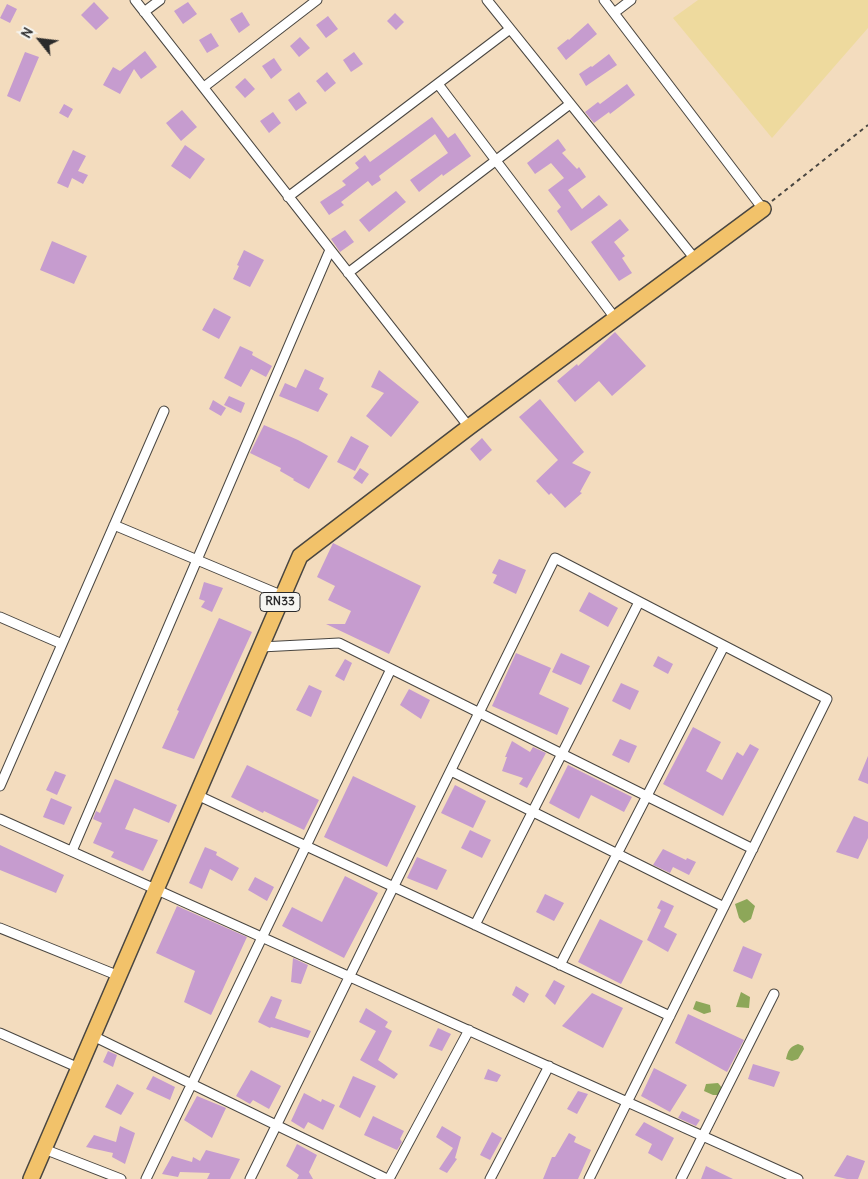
<!DOCTYPE html>
<html>
<head>
<meta charset="utf-8">
<style>
  body { margin:0 }
  #map { position:relative; width:868px; height:1179px; overflow:hidden; background:#f3dcbe; font-family:Delius,sans-serif }
  canvas { display:block }
  .north { position:absolute; left:15px; top:15px; width:50px; height:50px; -webkit-text-stroke:4px #f6f6f2; paint-order:stroke; rotate:299deg; font-size:14px; font-weight:700; line-height:20px; text-align:center; color:#2b2b2b }
  .north::after { content:''; display:block; margin:auto; width:18px; height:22px; background:#2b2b2b; clip-path:polygon(50% 0,100% 100%,50% 72%,0 100%) }
</style>
</head>
<body>
<div id="map">
<canvas width="868" height="1179"></canvas>
<div class="north">N</div>
</div>
<script>
const c = document.querySelector('canvas').getContext('2d');
c.lineJoin = 'round';
function paint(path, color) { c.fillStyle = color; c.fill(path, 'evenodd'); }
function strokePath(path, color, width, dash) { c.strokeStyle = color; c.lineWidth = width; c.lineCap = dash ? 'butt' : 'round'; c.setLineDash(dash || []); c.stroke(path); }
function drawText(font, color, halo, rows, align = 'center') {
  c.font = font + ' Delius,sans-serif'; c.lineWidth = 4.5; c.setLineDash([]); c.textBaseline = 'middle'; c.strokeStyle = halo; c.fillStyle = color; for (const [text, x, y, turn = 0] of rows) {
    c.save(); c.translate(x, y); c.rotate((+turn || 0) * Math.PI / 180); c.textAlign = isNaN(turn) ? turn : align; if (halo) c.strokeText(text, 0, 0); c.fillText(text, 0, 0); c.restore();
  }
}
const forest = new Path2D(`
  M747,899L755,906L751,919L744,923L739,918L735,904Z
  M741,992L750,997L749,1008L736,1007Z
  M696,1001L710,1005L711,1012L704,1014L693,1009Z
  M798,1044L803,1046L804,1049L798,1059L792,1061L786,1059C788,1051 789,1047 798,1044Z
  M718,1083L723,1089L720,1095H713L704,1091L706,1084Z`);
const sand = new Path2D(`
  M698,0H868V28L772,138L673,18Z`);
const building = new Path2D(`
  M94,2L109,18L96,30L81,15Z
  M188,2L197,14L183,24L174,11Z
  M7,4L17,9L10,23L0,18Z
  M242,12L250,25L239,33L230,19Z
  M395,13L404,22L396,30L387,21Z
  M328,16L338,29L326,38L316,25Z
  M588,23L597,34L566,60L557,48L568,39L569,40Z
  M211,33L219,46L207,53L199,40Z
  M300,37L310,48L299,57L290,46Z
  M145,51L157,67L141,79L134,69L120,94L103,85L113,67L120,71Z
  M25,52L39,57L20,102L7,96Z
  M354,52L363,64L351,72L343,60Z
  M609,54L617,65L586,86L579,74L591,66L592,67Z
  M274,58L282,70L271,79L262,66Z
  M327,72L336,83L325,92L316,81Z
  M245,78L255,89L245,98L235,87Z
  M627,84L635,95L610,114L609,112L594,123L585,112L598,102L600,104Z
  M299,92L307,103L296,111L288,100Z
  M64,104L73,109L68,118L59,113Z
  M182,110L197,127L181,141L166,123Z
  M273,112L281,123L269,133L260,121Z
  M432,117L448,138L455,133L471,156L443,176L442,174L419,192L410,180L448,153L435,134L379,176L381,180L372,186L368,181L341,202L344,205L329,215L320,202L346,185L342,181L359,168L355,163L365,155L370,162Z
  M558,139L566,150L562,153L577,169L579,167L586,177L568,190L582,209L599,195L608,205L571,231L557,211L561,207L548,190L564,178L551,163L535,174L527,163Z
  M185,145L205,159L190,179L171,166Z
  M73,150L86,156L78,171L88,175L83,184L72,178L68,188L57,183Z
  M396,191L406,202L369,232L359,220Z
  M620,219L629,230L614,242L625,256L622,258L632,273L619,281L591,242Z
  M345,230L354,242L340,252L331,239Z
  M52,241L87,256L74,284L40,270Z
  M244,250L264,260L250,287L233,279L239,266L237,265Z
  M214,308L231,317L219,339L202,330Z
  M615,332L646,366L612,396L599,381L575,402L557,381L577,364L578,366Z
  M240,346L253,352L252,355L272,366L266,377L251,369L241,387L224,378Z
  M305,369L324,378L319,389L328,394L318,412L279,396L285,383L296,388Z
  M379,370L419,402L391,437L366,416L384,393L371,387Z
  M229,396L245,403L241,413L224,405Z
  M540,399L584,452L572,463L591,472L580,492L582,493L565,508L551,493L549,495L536,481L558,460L519,417Z
  M213,400L226,408L221,416L209,409Z
  M264,425L298,440L328,456L309,489L293,480L294,479L280,471L281,468L250,453Z
  M351,436L369,446L355,471L337,462Z
  M482,438L492,450L480,461L470,449Z
  M360,468L369,474L362,484L353,478Z
  M333,543L421,586L389,654L326,624H345L351,611L328,600L335,586L317,577Z
  M499,559L526,570L516,594L493,583L497,575L492,573Z
  M204,582L223,588L212,612L201,607L205,601L199,599Z
  M589,592L618,608L608,627L579,611Z
  M219,618L252,632L194,759L162,748L179,711L177,710Z
  M516,653L551,668L539,694L569,708L557,735L492,706Z
  M561,653L590,666L581,685L552,672Z
  M658,656L673,664L668,674L653,666Z
  M345,659L352,663L344,681L335,676Z
  M621,683L639,691L630,710L612,701Z
  M309,685L322,691L311,717L296,710Z
  M409,689L430,700L421,719L400,705Z
  M693,727L721,742L706,771L722,780L737,752L743,756L750,744L759,749L723,816L663,784Z
  M620,739L637,746L629,763L612,755Z
  M512,741L530,752L533,747L546,753L527,788L519,784L523,778L502,771L507,757H505Z
  M868,756V784L858,780Z
  M247,765L319,800L304,830L264,811L263,813L231,797Z
  M568,765L632,797L624,812L591,795L579,819L549,803Z
  M55,771L66,775L57,795L46,790Z
  M353,776L416,806L387,867L324,837Z
  M115,779L177,805L169,823L134,808L125,829L158,840L143,871L111,857L114,852L93,843L102,823L93,819L96,811L100,813Z
  M455,785L486,801L473,828L441,813Z
  M51,798L72,807L64,825L43,817Z
  M854,816L868,822V838L858,859L836,852Z
  M470,830L491,840L482,858L461,848Z
  M0,845L64,875L56,893L0,870Z
  M205,847L217,852L216,855L239,868L232,881L210,869L202,889L189,883Z
  M663,849L686,860L687,858L696,862L689,875L673,867L670,873L653,865Z
  M417,857L447,870L437,890L407,878Z
  M345,876L378,893L344,958L282,926L292,907L322,922Z
  M255,877L274,887L267,901L248,890Z
  M545,894L564,903L554,921L536,912Z
  M661,900L674,906L664,927L677,934L668,952L647,940L661,910L657,908Z
  M177,906L247,937L211,1015L184,1002L195,971L156,953Z
  M600,919L643,941L621,984L578,962Z
  M743,946L762,954L752,979L733,971Z
  M293,958L308,965L301,984L291,982Z
  M554,980L565,986L555,1005L545,996Z
  M516,986L529,994L524,1003L512,995Z
  M592,993L623,1008L603,1048L562,1026Z
  M271,996L282,1000L275,1018L311,1031L308,1038L271,1027L270,1028L258,1022Z
  M366,1008L388,1022L385,1027L392,1031L378,1060L398,1074L394,1079L360,1060L376,1031L359,1022Z
  M688,1014L744,1040L727,1072L675,1043Z
  M438,1028L451,1034L442,1051L429,1046Z
  M108,1051L117,1055L113,1067L103,1062Z
  M753,1064L780,1072L774,1087L748,1079Z
  M654,1068L687,1085L670,1112L641,1096Z
  M488,1069L501,1075L497,1082L484,1079Z
  M251,1070L281,1086L269,1109L253,1100L250,1104L236,1096Z
  M153,1076L175,1087L170,1100L146,1089Z
  M353,1076L376,1086L360,1118L339,1107Z
  M117,1084L134,1093L121,1115L105,1107Z
  M578,1091L588,1094L577,1114L567,1109Z
  M304,1093L321,1102L322,1099L335,1105L323,1130L308,1122L304,1129L291,1121Z
  M197,1096L226,1108L212,1138L184,1120Z
  M682,1111L700,1120L696,1126L678,1118Z
  M373,1116L404,1131L400,1139L402,1142L397,1150L364,1135Z
  M644,1122L674,1138L662,1161L648,1153L652,1144L635,1135Z
  M120,1126L135,1133L125,1164L112,1157L113,1153L86,1147L94,1135L116,1142Z
  M442,1126L461,1137L455,1158L457,1159L447,1173L439,1169L453,1148L436,1137Z
  M492,1132L502,1138L490,1160L480,1155Z
  M569,1133L576,1137L574,1142L591,1150L578,1179H543L552,1157H555Z
  M297,1144L317,1155L309,1172L313,1179H297L299,1175L286,1166Z
  M206,1150L240,1159L230,1179H207L210,1173L180,1172L178,1177L162,1174L172,1156L192,1162L193,1157L200,1161Z
  M847,1155L865,1161L858,1179H847L834,1176Z
  M706,1166L733,1179H701Z`);
const path = new Path2D(`
  M772,201L868,125`);
const minor = new Path2D(`
  M135,0L469,427
  M487,0L695,259
  M604,0L763,209
  M144,12L160,0
  M614,13L631,0
  M438,84L615,318
  M204,87L317,0
  M288,197L510,29
  M348,273L570,104
  M114,525L283,596
  M0,617L62,644
  M261,647L339,643L753,849
  M451,771L724,907
  M0,786L164,411
  M197,795L670,1016
  M0,819L798,1179
  M72,851L330,250
  M475,925L639,602
  M0,928L119,976
  M560,965L724,646
  M0,1033L79,1068
  M93,1036L387,1179
  M44,1149L121,1179
  M146,1179L391,669
  M250,1179L555,558L827,699L589,1179
  M389,1179L469,1030
  M490,1179L549,1066
  M681,1179L774,994`);
const primary = new Path2D(`
  M31,1179L300,556L469,427L763,209`);
const shields = [
  [280,602,40]
];
const shieldNames = [
  ["RN33",280,602]
];
paint(forest, '#8da759');
paint(sand, '#eeda9e');
paint(building, '#c69ccf');
strokePath(minor, '#494641', 11);
strokePath(primary, '#494641', 18);
strokePath(path, '#494641', 2, [4, 4]);
strokePath(minor, '#fff', 9);
strokePath(primary, '#f2c26a', 15);
for (const [x, y, w] of shields) { const box = new Path2D(); box.roundRect(x - w / 2, y - 9.5, w, 19, 4); c.fillStyle = '#f6f6f2'; c.fill(box); strokePath(box, '#2b2b2b', 1); }
drawText('bold 12px', '#2b2b2b', null, shieldNames);
</script>
</body>
</html>
